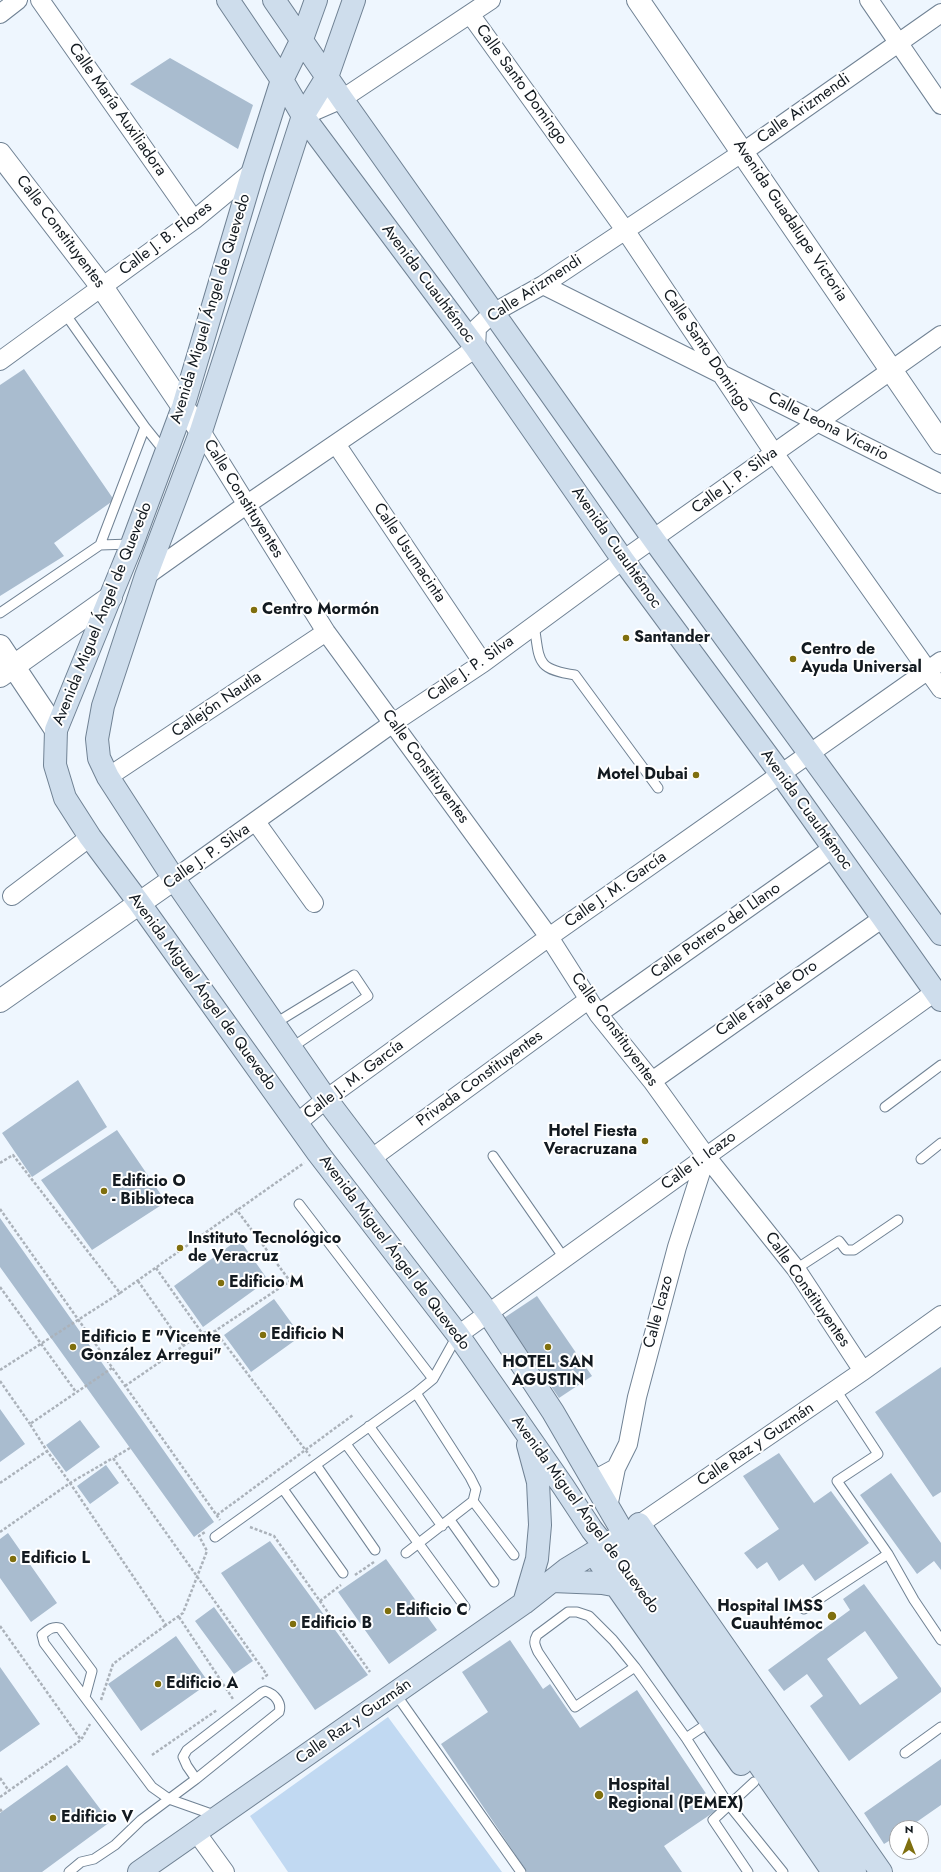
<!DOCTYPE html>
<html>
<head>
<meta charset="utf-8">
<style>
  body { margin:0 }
  #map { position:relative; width:941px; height:1872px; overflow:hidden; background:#eef6fe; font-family:Jost,sans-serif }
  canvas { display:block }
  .north { position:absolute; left:889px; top:1820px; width:40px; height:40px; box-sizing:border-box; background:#fff; border:1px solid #a1a3a6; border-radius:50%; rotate:0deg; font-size:11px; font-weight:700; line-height:16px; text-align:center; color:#131a20 }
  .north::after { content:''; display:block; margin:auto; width:14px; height:18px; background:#7f6f0e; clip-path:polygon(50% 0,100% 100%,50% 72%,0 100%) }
</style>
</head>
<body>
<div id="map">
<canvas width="941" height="1872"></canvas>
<div class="north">N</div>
</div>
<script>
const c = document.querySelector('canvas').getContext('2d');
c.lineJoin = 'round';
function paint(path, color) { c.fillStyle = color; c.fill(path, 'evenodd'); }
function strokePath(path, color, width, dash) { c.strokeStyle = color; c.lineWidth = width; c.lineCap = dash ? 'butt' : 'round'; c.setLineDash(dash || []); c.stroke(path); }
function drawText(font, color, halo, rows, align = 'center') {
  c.font = font + ' Jost,sans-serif'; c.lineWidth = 4; c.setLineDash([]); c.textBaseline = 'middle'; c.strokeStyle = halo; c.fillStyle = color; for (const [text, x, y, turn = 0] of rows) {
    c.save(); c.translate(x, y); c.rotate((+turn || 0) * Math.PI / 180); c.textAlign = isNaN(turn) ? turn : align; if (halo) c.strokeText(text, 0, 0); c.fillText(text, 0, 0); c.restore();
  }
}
const green = new Path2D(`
  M388,1717L502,1872H288L250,1816Z`);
const building = new Path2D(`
  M170,58L253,105L238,149L130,84Z
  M24,369L114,500L54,543L64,556L0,596V385Z
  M78,1080L107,1127L32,1177L2,1133Z
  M117,1130L166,1202L92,1250L41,1180Z
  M0,1218L214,1522L194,1537L0,1267Z
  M239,1239L268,1280L203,1327L174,1286Z
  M537,1296L592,1376L559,1398L504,1318Z
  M274,1299L301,1336L251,1372L224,1335Z
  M941,1367V1492L933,1497L875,1412Z
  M0,1409L25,1444L0,1462Z
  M80,1420L100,1447L66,1472L46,1445Z
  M779,1453L814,1503L831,1491L869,1543L815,1581L803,1564L779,1581L767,1562L757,1569L744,1553L779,1529L743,1476Z
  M106,1465L119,1483L90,1504L77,1486Z
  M891,1473L941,1543V1570L934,1561L917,1574L860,1495Z
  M8,1533L57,1603L31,1622L0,1578V1539Z
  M270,1541L368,1675L315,1710L221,1573Z
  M386,1559L437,1630L389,1664L338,1592Z
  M864,1584L941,1688V1692L849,1761L810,1706L823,1696L807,1674L784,1691L768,1670L850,1610L843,1599ZM865,1631L898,1678L860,1705L827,1659Z
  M214,1607L253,1661L234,1674L195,1621Z
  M176,1636L209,1683L141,1731L108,1684Z
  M510,1640L543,1689L550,1684L580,1728L637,1690L717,1810L664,1846L682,1872H527L441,1744L488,1712L462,1672Z
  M0,1667L40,1724L0,1752Z
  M941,1759V1805L908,1828H897V1836L884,1844L864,1813Z
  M67,1765L110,1822L42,1872H0V1813Z`);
const path = new Path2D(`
  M0,1163L13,1155L120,1293L304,1163
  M0,1209L220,1520
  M156,1268L202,1333
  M138,1281L183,1345
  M0,1287L76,1392
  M215,1331L310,1456
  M112,1368L30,1424L47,1451L70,1483L113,1458
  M0,1370L120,1293
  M0,1381L30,1424
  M125,1386L202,1333L215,1331L290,1281L236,1209
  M130,1448L113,1458L267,1675L262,1679
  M0,1483L47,1451
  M217,1515L353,1415
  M250,1527L274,1536L370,1672
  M0,1532L70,1483L166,1625L183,1613L207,1551L199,1536L205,1532
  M355,1575L374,1562
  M320,1601L341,1585
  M179,1617L233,1699
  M0,1626L81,1740
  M101,1700L113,1664L166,1625
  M152,1755L217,1710
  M0,1778L9,1791
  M0,1797L81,1740L90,1724
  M0,1809L2,1812`);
const service = new Path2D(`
  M66,315L145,427L100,545
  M145,427L165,452
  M0,613L100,545L131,544
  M534,625C540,661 535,669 575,675L658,788
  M274,1024L354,975L368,996L291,1048
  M885,1107L941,1065
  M493,1156L564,1258
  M921,1159L941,1143
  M299,1204L433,1379
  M796,1269L839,1241L846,1250H854L898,1220
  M836,1390L878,1454L837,1481L888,1554L914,1600L941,1640
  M369,1426L442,1526
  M346,1444L465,1607
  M316,1465L375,1550
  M283,1489L343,1573
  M473,1501L514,1555
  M450,1520L494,1582
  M215,1537L416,1393L433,1379L457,1336
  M406,1553L473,1501L476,1489L470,1477L416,1393
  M804,1609L888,1554
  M635,1667L575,1707L538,1652C535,1645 533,1642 537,1635L568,1612H577L589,1616L613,1640L635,1667L686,1738L710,1722
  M395,1693L521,1872
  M85,1697L92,1671L60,1628C52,1626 48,1630 42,1635L44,1643L152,1787L169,1799L217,1816
  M686,1738L729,1805L783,1872
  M905,1753L941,1727
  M69,1872L81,1862L94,1859L115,1845L141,1820L196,1779L279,1712C282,1703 275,1694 265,1691L261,1693L187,1750L183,1757L187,1766L196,1779
  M748,1872L713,1820L754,1782`);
const minor = new Path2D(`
  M40,0L194,220
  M869,0L941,105
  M0,14L18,0
  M470,14L625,230L774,453L941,689
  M303,116L342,99L491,0
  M543,285L941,484
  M0,361L194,220L253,171
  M201,431L326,632L549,937L598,1014L652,1081L706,1156L796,1269L863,1371
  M336,444L483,663
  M146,576L246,505L476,348L477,328L493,313L543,285L743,152L941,13
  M108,777L326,632
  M256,822L314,903
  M174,879L393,723L483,663L623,560L941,335
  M12,896L90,837
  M598,1014L833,848
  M652,1081L883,918
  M296,1124L326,1099L549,937L941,661
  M372,1158L588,1000
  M458,1335L935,992
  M592,1481L616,1468L628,1444L637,1397L677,1247L706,1156
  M608,1507L616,1468
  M628,1532L863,1371L941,1315
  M196,1832L225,1872`);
const tertiary = new Path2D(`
  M638,0L941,443
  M0,154L102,287L183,407L201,431
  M0,646L56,730
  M0,676L111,597
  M0,1001L174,879`);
const secondary = new Path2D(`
  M228,0L282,80L303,116L476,348L623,560L781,774L941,1000
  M274,0L342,99L654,540L941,934
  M316,0L302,39L282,80L253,171L183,407L132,544L56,730L55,765L65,798L90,837L140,904L318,1153L458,1335L563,1486L592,1530L638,1588L833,1872
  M354,0L327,77L303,116L201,431L146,576L103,706L97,739L99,758L108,777L174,879L326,1099L488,1313L553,1412L624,1534L855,1872
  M639,1524L881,1872
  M596,1557L741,1764
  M552,1581L602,1583L624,1587
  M524,1603L537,1559L540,1525L538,1482L528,1445
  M139,1872L524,1603L567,1569L618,1538`);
const markers = [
  [254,610,4,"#7f6f0e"],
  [626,638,4,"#7f6f0e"],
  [793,659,4,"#7f6f0e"],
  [696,775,4,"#7f6f0e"],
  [645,1141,4,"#7f6f0e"],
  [104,1191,4,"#7f6f0e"],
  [180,1248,4,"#7f6f0e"],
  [221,1283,4,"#7f6f0e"],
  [263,1335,4,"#7f6f0e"],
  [73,1347,4,"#7f6f0e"],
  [548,1347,4,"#7f6f0e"],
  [13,1559,4,"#7f6f0e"],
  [388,1611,4,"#7f6f0e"],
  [832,1616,5,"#7f6f0e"],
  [293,1624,4,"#7f6f0e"],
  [158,1684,4,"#7f6f0e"],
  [599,1795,5,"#7f6f0e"],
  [53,1818,4,"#7f6f0e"]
];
const streetNames = [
  ["Calle Santo Domingo",521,85,54],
  ["Calle Arizmendi",804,109,-35],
  ["Calle María Auxiliadora",117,110,55],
  ["Avenida Guadalupe Victoria",790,221,56],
  ["Calle Constituyentes",60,232,53],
  ["Calle J. B. Flores",166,239,-37],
  ["Avenida Cuauhtémoc",428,284,53],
  ["Calle Arizmendi",535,289,-33],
  ["Avenida Miguel Ángel de Quevedo",211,309,-73],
  ["Calle Santo Domingo",706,351,56],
  ["Calle Leona Vicario",828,427,27],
  ["Calle J. P. Silva",735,481,-36],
  ["Calle Constituyentes",243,499,58],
  ["Avenida Cuauhtémoc",616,548,55],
  ["Calle Usumacinta",409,553,56],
  ["Avenida Miguel Ángel de Quevedo",103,614,-68],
  ["Calle J. P. Silva",471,669,-35],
  ["Callejón Nautla",217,705,-34],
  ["Calle Constituyentes",425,767,54],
  ["Avenida Cuauhtémoc",806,810,54],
  ["Calle J. P. Silva",207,857,-35],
  ["Calle J. M. García",616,890,-35],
  ["Calle Potrero del Llano",716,931,-35],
  ["Avenida Miguel Ángel de Quevedo",202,992,54],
  ["Calle Faja de Oro",767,999,-35],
  ["Calle Constituyentes",614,1030,54],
  ["Privada Constituyentes",480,1079,-36],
  ["Calle J. M. García",354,1080,-37],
  ["Calle I. Icazo",699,1161,-36],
  ["Avenida Miguel Ángel de Quevedo",394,1253,53],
  ["Calle Constituyentes",807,1290,55],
  ["Calle Icazo",659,1312,-75],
  ["Calle Raz y Guzmán",756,1445,-34],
  ["Avenida Miguel Ángel de Quevedo",585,1515,54],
  ["Calle Raz y Guzmán",354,1722,-35]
];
const poiNames = [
  ["Centro Mormón",262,610],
  ["Santander",634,638],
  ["Centro de",801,650],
  ["Ayuda Universal",801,668],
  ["Motel Dubai",688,775,"right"],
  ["Hotel Fiesta",637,1132,"right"],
  ["Veracruzana",637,1150,"right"],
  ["Edificio O",112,1182],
  ["- Biblioteca",112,1200],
  ["Instituto Tecnológico",188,1239],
  ["de Veracruz",188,1257],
  ["Edificio M",229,1283],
  ["Edificio N",271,1335],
  ["Edificio E \"Vicente",81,1338],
  ["González Arregui\"",81,1356],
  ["HOTEL SAN",548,1363,"center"],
  ["AGUSTIN",548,1381,"center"],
  ["Edificio L",21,1559],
  ["Hospital IMSS",823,1607,"right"],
  ["Cuauhtémoc",823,1625,"right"],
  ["Edificio C",396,1611],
  ["Edificio B",301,1624],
  ["Edificio A",166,1684],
  ["Hospital",608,1786],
  ["Regional (PEMEX)",608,1804],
  ["Edificio V",61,1818]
];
paint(green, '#c1d9f2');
paint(building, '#a9bccf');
strokePath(service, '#708294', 11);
strokePath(minor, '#708294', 20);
strokePath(tertiary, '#708294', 24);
strokePath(secondary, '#708294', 24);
strokePath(path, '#abb2ba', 2.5, [3, 2]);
strokePath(service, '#fff', 9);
strokePath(minor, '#fff', 18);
strokePath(tertiary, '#fff', 22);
strokePath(secondary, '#ceddec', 22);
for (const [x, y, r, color] of markers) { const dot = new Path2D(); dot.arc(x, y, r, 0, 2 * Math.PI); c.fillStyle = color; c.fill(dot); strokePath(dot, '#fff', 1.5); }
drawText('16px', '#131a20', '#fff', streetNames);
drawText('bold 16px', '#131a20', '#fff', poiNames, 'left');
</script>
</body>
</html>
